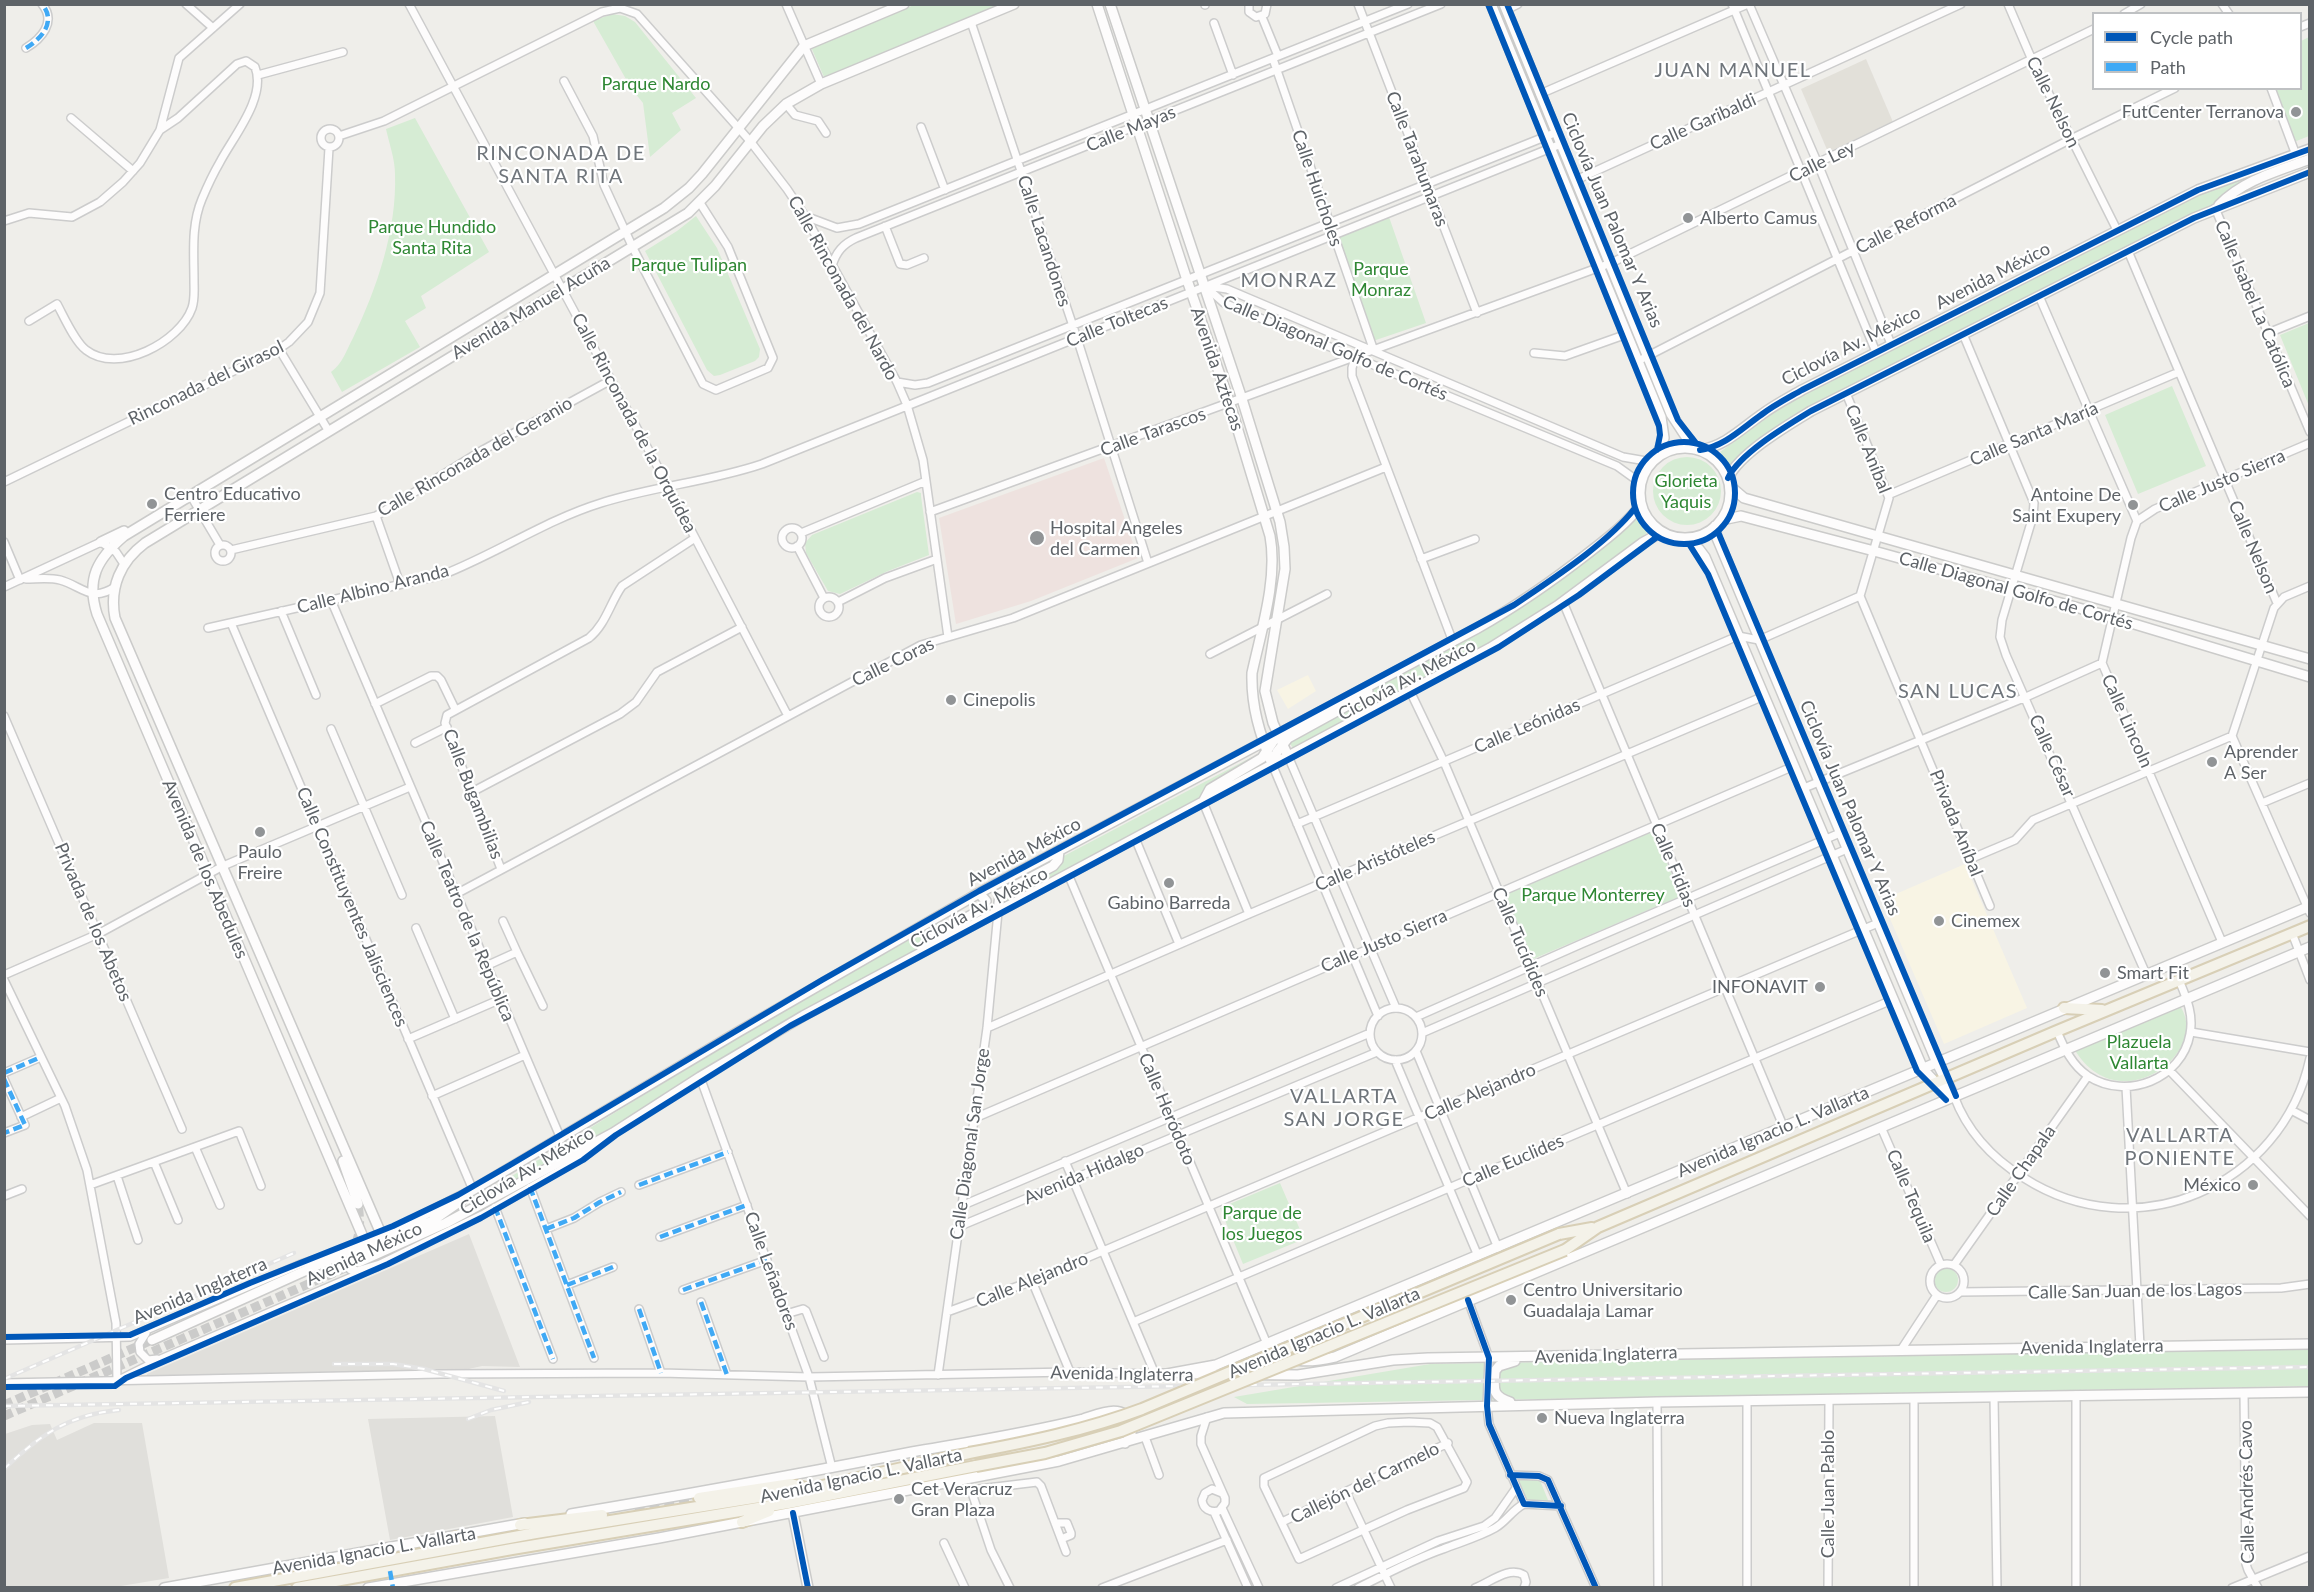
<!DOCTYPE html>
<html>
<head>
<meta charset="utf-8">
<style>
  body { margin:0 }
  #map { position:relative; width:2314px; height:1592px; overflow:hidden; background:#efeeea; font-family:Lato,sans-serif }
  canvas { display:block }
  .frame { position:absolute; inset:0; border:6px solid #5e6368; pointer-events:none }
  .legend { position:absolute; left:2092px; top:12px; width:210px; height:78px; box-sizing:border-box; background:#fff; border:2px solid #bfc1c3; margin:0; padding:8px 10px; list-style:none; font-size:18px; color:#5e6368 }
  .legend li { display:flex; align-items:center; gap:12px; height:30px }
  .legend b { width:30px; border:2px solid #bfc1c3 }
</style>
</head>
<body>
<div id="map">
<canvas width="2314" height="1592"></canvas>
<div class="frame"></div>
<ul class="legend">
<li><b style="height:8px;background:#0057b8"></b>Cycle path</li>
<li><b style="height:8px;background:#3fa9f5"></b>Path</li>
</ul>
</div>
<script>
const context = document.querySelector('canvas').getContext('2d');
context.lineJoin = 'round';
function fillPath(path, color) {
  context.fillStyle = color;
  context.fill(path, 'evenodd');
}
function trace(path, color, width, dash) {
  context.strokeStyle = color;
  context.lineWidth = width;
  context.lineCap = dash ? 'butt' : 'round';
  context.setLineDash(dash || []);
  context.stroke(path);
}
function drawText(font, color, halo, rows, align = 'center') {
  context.font = font + ' Lato,sans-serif';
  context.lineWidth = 4.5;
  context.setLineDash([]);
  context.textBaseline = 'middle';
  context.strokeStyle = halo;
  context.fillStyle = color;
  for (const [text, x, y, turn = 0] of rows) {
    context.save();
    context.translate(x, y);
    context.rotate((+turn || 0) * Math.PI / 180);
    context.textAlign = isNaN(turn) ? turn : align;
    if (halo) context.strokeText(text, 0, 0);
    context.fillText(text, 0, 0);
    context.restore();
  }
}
const commercial = new Path2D(`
  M1308,675l8,16 -28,18 -11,-19z
  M1965,864l62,144 -83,36 -62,-144z`);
const industrial = new Path2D(`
  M469,1234l51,133 -38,-1 -31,7 -305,5 1,-4z
  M495,1416l18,101 -123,23 -22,-121z
  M94,1423h48l27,155 -54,9h-110v-153l27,-9 18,-1 7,16z`);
const education = new Path2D(`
  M1866,59l27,63 -65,30 -27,-63z`);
const medical = new Path2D(`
  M1104,458l34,100 -107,43 -75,23 -17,-106z`);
const green = new Path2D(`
  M914,5h88l-178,72 -13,-30z
  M612,14l13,2 10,6 61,76 -24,15 9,17 -31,27 -7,-54 -12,-15 -38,-67z
  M2309,37v99l-15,6 -19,-53 25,-1 1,-47z
  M415,118l74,134 -68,44 5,12 -21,13 15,26 -78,45 -11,-20c12,-9 15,-21 22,-34 24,-50 44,-108 42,-164 0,-15 -6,-31 -9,-45z
  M2268,167l2,5 -56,35 -282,140 -181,102 -21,17 -10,-14 73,-53 400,-205z
  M696,216l21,32 43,101 -1,8 -4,4 -35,14 -6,1 -7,-6 -62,-119 32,-20z
  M1389,217l37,106 -53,18 -37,-105z
  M2309,323v83l-29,-71z
  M2172,386l34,80 -68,28 -33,-79z
  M1653 491a34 34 0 1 1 68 0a34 34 0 1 1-68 0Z
  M917,492l4,1v3l8,59 -41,16 -48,23 -12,-3 -22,-38 -1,-10 7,-8z
  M1637,519l10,14 -120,88 -81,47 -152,82 -6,-10 49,-26 36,-23 4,-5 96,-50 63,-41z
  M1252,757l3,1 -58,41 -37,22 -156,83 -3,-6 61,-41z
  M1653,831l28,65 -148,63 -28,-65z
  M940,917v13l-28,26 -302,177 -113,60 -4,-2 1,-4c148,-91 296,-182 446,-270z
  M2180,1006c31,46 -59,115 -104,46v-2z
  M1280,1183l24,56 -61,25 -23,-56z
  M1934 1280a12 12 0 1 1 24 0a12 12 0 1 1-24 0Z
  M2310,1349l-1,37 -1062,18 -13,-7 196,-33z
  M1511,1476l28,2 9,22 -1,2 -23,1z`);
const secondaryTunnel = new Path2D(`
  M327,1271c30,-19 36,-32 31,-67
  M4,1405l148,-65
  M4,1416l355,-154`);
const primaryTunnel = new Path2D(`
  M635,1511l64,-13`);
const street = new Path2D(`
  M186,4l27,24
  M409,4l259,482 120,230
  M786,4l35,80
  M1205,4v1
  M1249,4v8l7,5 9,-3 2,-10
  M1358,4l119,309
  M1732,4l144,348
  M1749,4l69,160 73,180
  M2008,4l24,56 85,170
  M2222,4l7,10
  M1506,10l12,-6
  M2124,14l17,-10
  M1262,17l16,39
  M971,22l106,316 71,225
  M1214,23l19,52
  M2300,27l10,-4
  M26,48c15,-9 31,-26 16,-44
  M1273,59l101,292
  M258,75l85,-23
  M564,81l29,55 11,49 29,63 70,136 13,6 52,-22 5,-10 -45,-111 -28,-44
  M2271,88l25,67
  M1540,94l208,-90
  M786,104l9,11 23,6 8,12
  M71,118l62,53
  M921,127l24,63
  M321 138a9 9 0 1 1 18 0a9 9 0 1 1-18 0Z
  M339,136l45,-15 218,-109 18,-4 17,6 113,127 37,48 18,27 92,166 10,23 16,55 25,177
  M1576,180l385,-176
  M2215,208l95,224
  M805,216l32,12 22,-4 549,-220
  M4,221l25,-8 43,4 28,-15 23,-20 17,-19 20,-33 19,-72 61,-54
  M885,226l15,38 7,1 17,-7
  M2128,251l149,352
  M832,266c4,-14 11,-22 24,-28l585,-234
  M1207,286l20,3 396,168 29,5
  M1206,287l18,16 393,163 18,13 5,12
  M2039,296l98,225
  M29,321l28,-17c7,13 18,38 29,46 32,25 94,-8 106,-42 3,-9 2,-18 2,-27 0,-28 -3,-56 8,-82 5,-12 11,-25 18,-37 13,-25 47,-65 35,-95l-9,-6 -9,3 -59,54 -18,12
  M2268,333l42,-17
  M1963,334l71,169 -1,13 -31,104 -2,17 6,18 140,319
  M279,349l49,81
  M1534,353l31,3 62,-22
  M1355,358l-3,10v8l101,266
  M1638,361l433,-222 104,-51
  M897,382l18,3 13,-2 629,-251
  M1846,393l43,105 -29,98 130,310
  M4,482l275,-133 10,-7 19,-20 12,-29 9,-145
  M1888,495l291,-123
  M191,496l29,49
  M930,512l681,-249 483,-234
  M376,516l24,68
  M782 538a10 10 0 1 1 20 0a10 10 0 1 1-20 0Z
  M801,533l125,-52
  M4,542l16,38
  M215 553a8 8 0 1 1 16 0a8 8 0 1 1-16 0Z
  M797,546l27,52
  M231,550l145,-34 105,-65 130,-71
  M1421,559l54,-20
  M26,579c11,0 23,-2 34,1 22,6 31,23 55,7
  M2310,586l-26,11 -10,11 -42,128 78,177
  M4,587l97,-45 15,10 8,12
  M819 607a10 10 0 1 1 20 0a10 10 0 1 1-20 0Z
  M331,600l230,539
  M838,602l47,-24 52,-19
  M1563,602l221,526
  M281,611l35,84
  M231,623l242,567
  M208,628l234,-53c54,-21 104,-55 159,-72 53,-17 108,-21 161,-39l799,-320
  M1210,654l117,-60
  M1410,691l34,71 183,432
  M375,704l56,-28h6l4,4 14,29
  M4,716l178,413
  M331,729l71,166
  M415,743l32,-16
  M1288,756l108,252
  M1272,764l106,252
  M1804,788l222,-91 76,-34
  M472,792l148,-78 16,-12 21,-30 85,-45
  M1203,802l46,112
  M2262,803l48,-20
  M1297,824l441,-188 21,4 101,-44
  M1135,838l44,106
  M1970,859l45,-19 18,-20 199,-84
  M501,869l-56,-146 2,-8 142,-77c17,-14 21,-35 33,-52l73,-48
  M1068,874l199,470
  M456,894l465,-249 92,-27 373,-151
  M503,921l14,31
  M416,928l39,91
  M2292,933l18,47
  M2222,942l-120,-279 29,-125 6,-17 18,-12 155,-66
  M486,966l31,-14 26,54
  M4,975l94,-41 125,-68 187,-79
  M4,980l61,126 22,64 29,153 1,58
  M1370 1034a26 26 0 1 1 52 0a26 26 0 1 1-52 0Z
  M1416,1017l165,-73 259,-111
  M987,1028l262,-114 515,-218
  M2057,1031c7,17 15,34 31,45 39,25 94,3 102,-42 4,-20 -4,-37 -11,-54
  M2191,1032l119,20
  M1422,1033l425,-184
  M408,1039l93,-40
  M1416,1051l82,197
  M1395,1060l83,196
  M2170,1071l140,145
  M4,1073l37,-16
  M700,1077l109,300 23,91
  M4,1079l21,46 -21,8
  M2126,1087l14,259
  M432,1096l93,-41
  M1954,1096c13,35 38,62 70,82 111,71 258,10 286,-120
  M2291,1110l19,10
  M21,1117l40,-19
  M975,1118l819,-352
  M1881,1127l60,138
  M195,1147l25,58
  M154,1162l24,58
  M117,1176l21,64
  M90,1185l149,-54 22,55
  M639,1185l89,-33
  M530,1187l64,171
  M4,1196l18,-7
  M961,1206l409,-173
  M495,1207l58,152
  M958,1227l419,-175
  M546,1229l28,-11 26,-16 21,-10
  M660,1237l87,-32
  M1930 1281a17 17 0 1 1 34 0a17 17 0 1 1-34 0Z
  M1954,1265l134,-189
  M374,1267l108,-52 101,-58 15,-12
  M1032,1281l38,91
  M567,1285l46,-18
  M683,1290l84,-30
  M1960,1292l321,-4 29,-4
  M1468,1300l21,58 -2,48 2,18 35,80
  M701,1302l26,73
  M639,1309l22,64
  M947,1312l85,-31 846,-358
  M786,1314l17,-5 3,2 18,46
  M1133,1322l759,-322
  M146,1333l-7,11 1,8 8,8 9,-1
  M4,1340l126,-3 171,-73 35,-11
  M1901,1350l36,-55
  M938,1375l49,-347 11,-116
  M119,1380l44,-22 198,-85
  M4,1383l436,-9 221,-1 148,4 261,-5 85,2 -90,-213
  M2244,1393l2,171 2,6 10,18
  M1994,1397l3,191
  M1747,1401v187
  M1657,1402l1,186
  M1207,1417l-6,19v8l24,54v5l-6,8c-9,2 -16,-2 -17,-11l3,-7 7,-4 10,4
  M1409,1422l21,1 7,4 30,55 -3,6 -57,22 -108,49 -35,-73v-8l111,-52 13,-3z
  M1145,1437l14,38
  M1510,1475l29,1 9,4 48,108
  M1346,1492l45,96
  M1524,1504l37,2
  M1222,1508l37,80
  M1214,1512l34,76
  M1282,1522l166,-79
  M1055,1523h12l4,10v2l-10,4
  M944,1543l21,45
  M1010,1588l-19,-38 -18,-54 6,-7 58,-7 4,4 25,66
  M1102,1588l125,-48
  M1336,1588l102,-47 46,-15 11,-8 21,-30
  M1358,1588c28,-14 56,-29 85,-39 18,-7 36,-12 52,-21 12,-7 17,-18 29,-24
  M1475,1588c16,-6 33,-22 49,-13l2,7 -2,6
  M1828,1588l1,-188
  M1914,1588v-190
  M2076,1588v-193
  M2232,1588l78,-32`);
const secondary = new Path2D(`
  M1097,4l90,276 43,124 40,132c8,43 -9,95 -18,137 -1,33 8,62 20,91
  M1110,4l132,395 38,123 4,25 1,22 -20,122 8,32 15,33
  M1491,4l170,413 3,21 -8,20
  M1504,4l167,410 23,35
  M2219,205c24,-25 59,-34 91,-46
  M1640 493a45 45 0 1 1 90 0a45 45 0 1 1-90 0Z
  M1700,450c25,-4 41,-21 61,-35 13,-10 27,-17 41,-25l396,-200 112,-41
  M1728,478c12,-25 60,-53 83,-67l383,-193 116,-46
  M1730,486l14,12 566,161
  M1722,520l19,-4 133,35 237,66 199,60
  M1715,526l2,12 220,525 17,33
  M1687,538l12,11 6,8 218,512 27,29
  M101,542l23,-11
  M1272,764l5,-12 11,-14 71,-39 9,-8
  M1203,802l7,-13 52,-31 16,-24
  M998,912l2,-18 53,-28 5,-6 1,-9
  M922,949l13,-13 47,-27 4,-8 -7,-8
  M343,1161l15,43
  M382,1236l-267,-618c-6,-31 6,-57 30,-75l543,-330 27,-27 48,-60 23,-22 35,-20 193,-80
  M366,1244l-269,-630c-11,-35 0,-55 27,-78l540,-328 25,-20 13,-14 102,-128 100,-42
  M359,1262l87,-39 167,-90 87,-56 103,-61 687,-368 67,-42 85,-63 20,-11
  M377,1266l-20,6 -6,-3 -2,-6 3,-6 80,-36 30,-21
  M152,1340l230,-104 91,-46 265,-158 241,-139 497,-264c41,-23 78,-49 115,-78 18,-14 36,-28 50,-46
  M1272,1351c20,13 41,11 63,6l975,-410
  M1155,1374h16
  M1167,1374l49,-9 1094,-459
  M1197,1374l101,1 95,-15 35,-2 882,-14
  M1510,1402c-19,-6 -16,-14 -15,-31l4,-5 16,-5
  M793,1513l15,75
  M571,1514c114,-19 228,-40 341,-62 57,-10 115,-19 171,-33 14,-4 41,-17 47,4 3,9 1,13 -5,20
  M164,1588l361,-65
  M368,1588l291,-50 400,-77 165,-48 433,-11 653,-10`);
const primary = new Path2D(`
  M2064,1008l38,2
  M1559,1234l33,-6
  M1565,1250l33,-23 459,-196 253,-105
  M699,1498l92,-14 15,4
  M742,1522l27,-11
  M520,1525l82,-10
  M435,1547l21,-10
  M235,1588l301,-55 273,-44 160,-36
  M297,1588l215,-39 276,-46 188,-37`);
const rail = new Path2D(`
  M334,1364h59l31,5 80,22
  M4,1379l290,-126
  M4,1406l2306,-39
  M468,1419l23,-9 38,-8
  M4,1469c36,-34 64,-54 115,-59`);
const primaryBridge = new Path2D(`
  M969,1453c59,-11 117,-23 173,-44l417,-175
  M976,1466l69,-13 76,-22 444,-181`);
const quiet = new Path2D(`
  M26,48c15,-9 31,-26 16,-44
  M4,1073l37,-16
  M4,1079l21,46 -21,8
  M639,1185l89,-33
  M530,1187l64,171
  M495,1207l58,152
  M546,1229l28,-11 26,-16 21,-10
  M660,1237l87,-32
  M567,1285l46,-18
  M683,1290l84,-30
  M701,1302l26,73
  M639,1309l22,64
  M390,1571l3,17`);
const cycleway = new Path2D(`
  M1488,4l171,422 1,9 -3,15
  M1507,4l171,416 18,23
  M1633 493a51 51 0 1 1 102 0a51 51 0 1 1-102 0Z
  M1700,450c25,-4 41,-21 61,-35 13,-10 27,-17 41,-25l396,-200 112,-41
  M1728,478c12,-25 60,-53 83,-67l383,-193 116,-46
  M1718,532l238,564
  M1689,544l19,30 209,497 29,29
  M1468,1300l21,58 -2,48 2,18 35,80 37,2
  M4,1337l126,-2 120,-52 143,-57 65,-31 52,-30 312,-185 157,-89 535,-286c38,-26 93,-61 121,-97
  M4,1387l111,-1 11,-8 262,-114 93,-46 102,-58 33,-25 174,-109 709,-379 80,-52 78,-58
  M1510,1475l29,1 9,4 48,108
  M793,1513l15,75`);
const markers = [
  [2296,112,6,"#919496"],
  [1688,218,6,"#919496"],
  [152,504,6,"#919496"],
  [2133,505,6,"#919496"],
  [1037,538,8,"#919496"],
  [951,700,6,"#919496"],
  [2212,762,6,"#919496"],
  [260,832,6,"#919496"],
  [1169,883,6,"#919496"],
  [1939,921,6,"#919496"],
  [2105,973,6,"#919496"],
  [1820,987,6,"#919496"],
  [2253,1185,6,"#919496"],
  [1511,1300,6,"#919496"],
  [1542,1418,6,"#919496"],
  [899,1499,6,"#919496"]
];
const parkNames = [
  ["Parque Nardo",656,84],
  ["Parque Hundido",432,227],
  ["Santa Rita",432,248],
  ["Parque Tulipan",689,265],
  ["Parque",1381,269],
  ["Monraz",1381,290],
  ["Glorieta",1686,481],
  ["Yaquis",1686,502],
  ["Parque Monterrey",1593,895],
  ["Plazuela",2139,1042],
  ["Vallarta",2139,1063],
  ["Parque de",1262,1213],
  ["los Juegos",1262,1234]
];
const streetNames = [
  ["Calle Nelson",2053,102,64],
  ["Calle Garibaldi",1703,122,-24],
  ["Calle Mayas",1131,129,-22],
  ["Calle Tarahumaras",1417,159,69],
  ["Calle Ley",1822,162,-26],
  ["Calle Huicholes",1317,188,71],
  ["Ciclovía Juan Palomar Y Arias",1612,220,67],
  ["Calle Reforma",1906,224,-27],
  ["Calle Lacandones",1044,241,72],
  ["Avenida México",1993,276,-27],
  ["Calle Rinconada del Nardo",843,288,61],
  ["Calle Isabel La Católica",2255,304,67],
  ["Avenida Manuel Acuña",531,308,-31],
  ["Calle Toltecas",1117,322,-22],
  ["Ciclovía Av. México",1851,346,-27],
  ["Calle Diagonal Golfo de Cortés",1335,348,23],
  ["Avenida Aztecas",1217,369,71],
  ["Rinconada del Girasol",206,383,-26],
  ["Calle Rinconada de la Orquídea",634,423,62],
  ["Calle Tarascos",1153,432,-20],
  ["Calle Santa María",2034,434,-23],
  ["Calle Aníbal",1868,449,68],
  ["Calle Rinconada del Geranio",475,457,-30],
  ["Calle Justo Sierra",2222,481,-23],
  ["Calle Nelson",2253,547,67],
  ["Calle Albino Aranda",373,589,-14],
  ["Calle Diagonal Golfo de Cortés",2016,591,16],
  ["Calle Coras",893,662,-26],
  ["Ciclovía Av. México",1407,680,-28],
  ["Calle Lincoln",2127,721,66],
  ["Calle Leónidas",1527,726,-23],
  ["Calle César",2052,756,66],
  ["Calle Bugambilias",473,794,69],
  ["Ciclovía Juan Palomar Y Arias",1850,808,67],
  ["Privada Aníbal",1956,823,68],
  ["Avenida México",1024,852,-28],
  ["Calle Aristóteles",1375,861,-23],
  ["Calle Fidias",1673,865,67],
  ["Avenida de los Abedules",205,869,67],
  ["Calle Constituyentes Jalisciences",352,907,67],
  ["Ciclovía Av. México",979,908,-28],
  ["Calle Teatro de la República",467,921,67],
  ["Privada de los Abetos",93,922,67],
  ["Calle Justo Sierra",1384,941,-23],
  ["Calle Tucídides",1520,942,67],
  ["Calle Alejandro",1480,1092,-23],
  ["Calle Heródoto",1167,1109,67],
  ["Avenida Ignacio L. Vallarta",1773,1132,-23],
  ["Calle Diagonal San Jorge",970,1144,-82],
  ["Calle Euclides",1513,1161,-23],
  ["Ciclovía Av. México",527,1171,-31],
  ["Calle Chapala",2021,1171,-55],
  ["Avenida Hidalgo",1084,1174,-23],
  ["Calle Tequila",1911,1196,67],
  ["Avenida México",364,1254,-25],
  ["Calle Leñadores",771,1271,70],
  ["Calle Alejandro",1032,1280,-22],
  ["Avenida Inglaterra",200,1291,-23],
  ["Calle San Juan de los Lagos",2135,1291,-1],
  ["Avenida Ignacio L. Vallarta",1324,1333,-23],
  ["Avenida Inglaterra",2092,1347,-1],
  ["Avenida Inglaterra",1606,1355,-2],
  ["Avenida Inglaterra",1122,1374,1],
  ["Avenida Ignacio L. Vallarta",861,1476,-12],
  ["Callejón del Carmelo",1365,1483,-26],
  ["Calle Andrés Cavo",2247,1492,-91],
  ["Calle Juan Pablo",1828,1494,-90],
  ["Avenida Ignacio L. Vallarta",374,1551,-10]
];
const poiNames = [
  ["FutCenter Terranova",2284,112,"right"],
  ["Alberto Camus",1700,218],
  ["Centro Educativo",164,494],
  ["Ferriere",164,515],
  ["Antoine De",2121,495,"right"],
  ["Saint Exupery",2121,516,"right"],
  ["Hospital Angeles",1050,528],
  ["del Carmen",1050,549],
  ["Cinepolis",963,700],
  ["Aprender",2224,752],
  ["A Ser",2224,773],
  ["Paulo",260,852,"center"],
  ["Freire",260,873,"center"],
  ["Gabino Barreda",1169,903,"center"],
  ["Cinemex",1951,921],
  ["Smart Fit",2117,973],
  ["INFONAVIT",1808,987,"right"],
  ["México",2241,1185,"right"],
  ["Centro Universitario",1523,1290],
  ["Guadalaja Lamar",1523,1311],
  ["Nueva Inglaterra",1554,1418],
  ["Cet Veracruz",911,1489],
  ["Gran Plaza",911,1510]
];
const neighbourhoodNames = [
  ["JUAN MANUEL",1733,71],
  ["RINCONADA DE",561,154],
  ["SANTA RITA",561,177],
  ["MONRAZ",1289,281],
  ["SAN LUCAS",1958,692],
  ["VALLARTA",1344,1097],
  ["SAN JORGE",1344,1120],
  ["VALLARTA",2180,1136],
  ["PONIENTE",2180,1159]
];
fillPath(commercial, '#f8f4e4');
fillPath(industrial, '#e0dfdb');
fillPath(education, '#e2e0d9');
fillPath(medical, '#eee2df');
fillPath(green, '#d6ecd4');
trace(secondaryTunnel, '#cbcbca', 9, [9, 4.5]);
trace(primaryTunnel, '#cbcbca', 10, [10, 5]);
trace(street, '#ccc', 10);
trace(secondary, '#cbcbca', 12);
trace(primary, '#d8cfb6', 14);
trace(street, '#fdfcfc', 7);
trace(secondary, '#fdfcfc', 9);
trace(primary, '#f4f2e9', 10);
trace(rail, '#e4e4e4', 4.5);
trace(rail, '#fff', 2, [7]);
trace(primaryBridge, '#d8cfb6', 14, []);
trace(primaryBridge, '#f4f2e9', 10);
trace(quiet, '#3fa9f5', 4.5, [9, 4.5]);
trace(cycleway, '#0057b8', 6);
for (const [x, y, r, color] of markers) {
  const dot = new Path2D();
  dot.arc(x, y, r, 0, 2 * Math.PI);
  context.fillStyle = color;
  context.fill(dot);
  trace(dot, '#fff', 2);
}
drawText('18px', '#2e8733', '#fff', parkNames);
drawText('18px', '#5e6368', '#fff', streetNames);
drawText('18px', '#5e6368', '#fff', poiNames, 'left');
context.letterSpacing = '1.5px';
drawText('20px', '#6f757b', '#fff', neighbourhoodNames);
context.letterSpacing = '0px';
</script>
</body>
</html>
